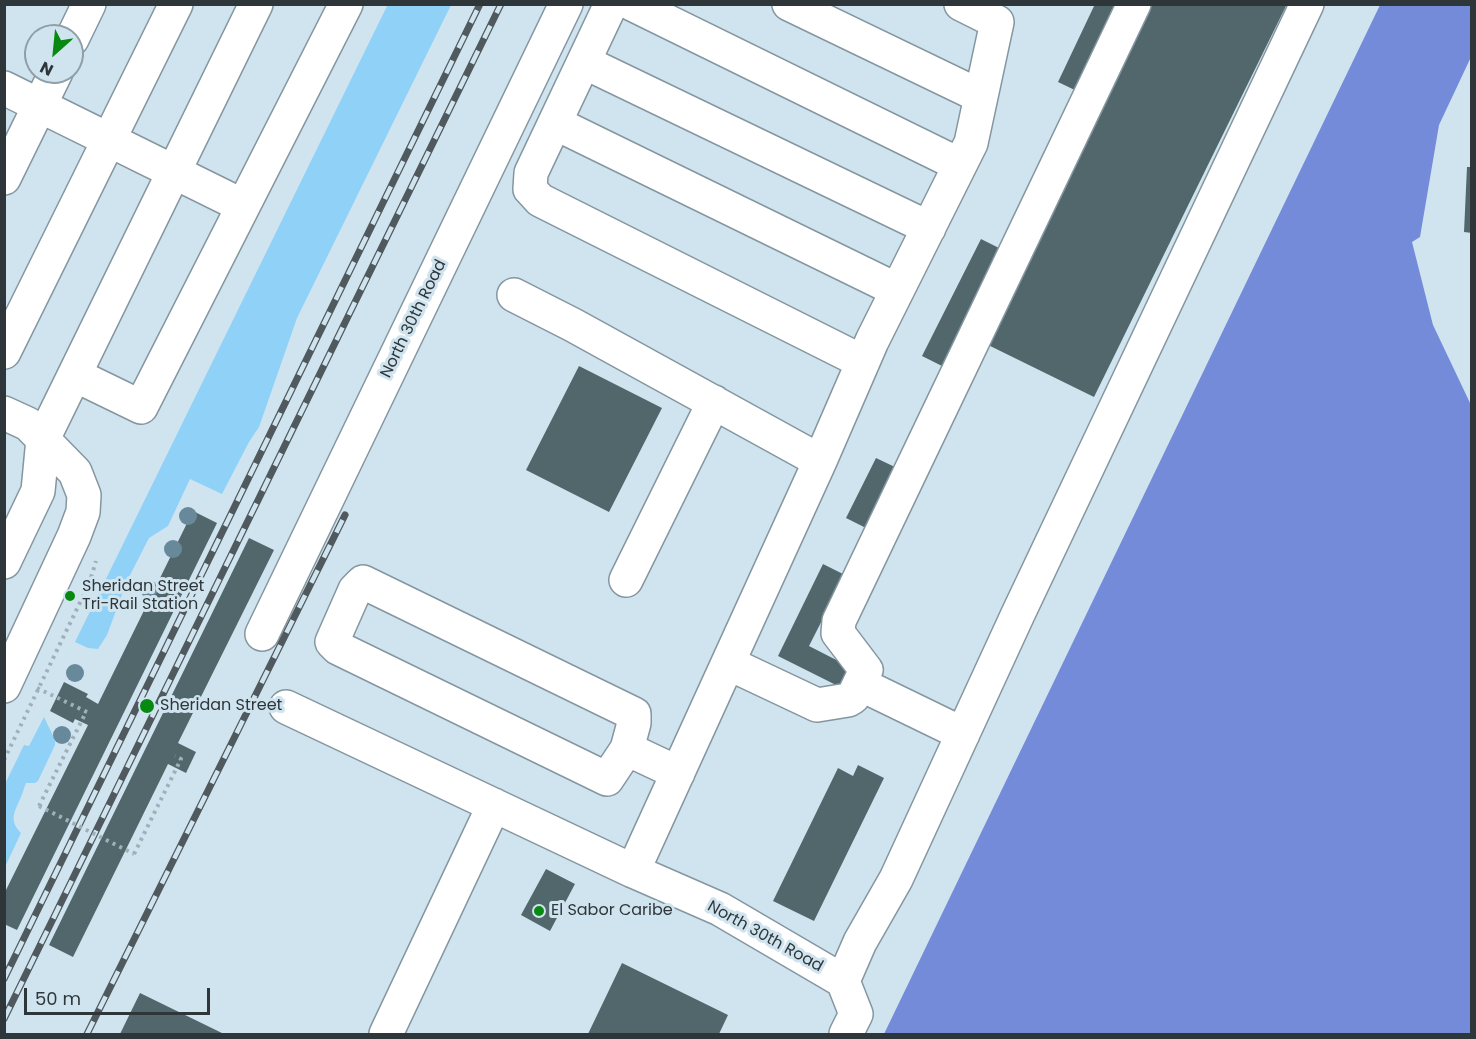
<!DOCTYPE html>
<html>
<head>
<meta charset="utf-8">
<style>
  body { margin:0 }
  #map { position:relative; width:1476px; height:1039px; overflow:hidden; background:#d0e4ef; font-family:Poppins,sans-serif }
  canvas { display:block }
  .frame { position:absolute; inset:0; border:6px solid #2e363a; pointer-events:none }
  .north { position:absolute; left:24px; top:24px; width:60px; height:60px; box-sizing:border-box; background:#d0e4ef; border:2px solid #8f9ea7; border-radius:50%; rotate:207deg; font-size:16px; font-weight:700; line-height:24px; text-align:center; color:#2e363a }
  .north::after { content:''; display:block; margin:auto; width:21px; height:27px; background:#088912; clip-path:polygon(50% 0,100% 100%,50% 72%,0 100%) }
  .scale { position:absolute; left:24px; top:988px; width:186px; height:27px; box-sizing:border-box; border:3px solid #2e363a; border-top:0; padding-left:8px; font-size:18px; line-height:21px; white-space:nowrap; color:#2e363a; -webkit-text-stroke:4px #d0e4ef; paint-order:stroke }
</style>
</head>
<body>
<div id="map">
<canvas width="1476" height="1039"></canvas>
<div class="frame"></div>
<div class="north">N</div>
<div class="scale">50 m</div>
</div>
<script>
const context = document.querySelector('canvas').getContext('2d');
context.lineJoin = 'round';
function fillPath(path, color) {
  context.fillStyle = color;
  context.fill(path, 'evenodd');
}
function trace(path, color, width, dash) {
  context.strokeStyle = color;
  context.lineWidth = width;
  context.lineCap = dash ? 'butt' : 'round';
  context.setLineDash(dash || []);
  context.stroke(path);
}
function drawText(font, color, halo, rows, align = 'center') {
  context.font = font + ' Poppins,sans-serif';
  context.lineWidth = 6;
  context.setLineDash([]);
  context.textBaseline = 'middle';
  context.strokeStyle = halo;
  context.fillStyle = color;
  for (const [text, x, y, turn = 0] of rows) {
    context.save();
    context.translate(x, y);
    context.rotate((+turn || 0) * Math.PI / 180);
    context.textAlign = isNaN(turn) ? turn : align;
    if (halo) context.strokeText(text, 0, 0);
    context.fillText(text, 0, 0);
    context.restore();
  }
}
const green = new Path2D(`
  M388,4l63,1 -154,313 -38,109 -10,15 -27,52 -32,-15 -22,47 -19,12 -22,43 -20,54 -9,14 -10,-1 -13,-6z
  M44,717l11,23v5l-17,36 -3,2h-9c-2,5 -3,9 -5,14 -6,14 -13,23 0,36l-16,34v-83l19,-39 5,1z`);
const water = new Path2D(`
  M1380,5h91v52l-32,68 -19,112 -8,5 21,83 38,80v629h-587z`);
const building = new Path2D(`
  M1095,4h27l-43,88 -21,-10z
  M1146,4h141l-193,393 -114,-56z
  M1467,167h5v66l-8,-1z
  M981,239l22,11 -59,117 -22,-11z
  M579,366l83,42 -53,104 -83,-42z
  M876,458l21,10 -31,60 -20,-10z
  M193,511l24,12 -200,407 -13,-6v-30l84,-169 -13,-6 -2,4 -23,-12 14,-29 24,12 -2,3 12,7z
  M249,538l25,12 -96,193 18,9 -10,21 -18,-9 -95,193 -24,-12z
  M823,564l22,11 -36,71 41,21 -10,20 -62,-31z
  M858,765l26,13 -70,143 -41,-20 65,-133 15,8z
  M546,869l29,15 -25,47 -29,-16z
  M622,963l106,52 -9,19h-131z
  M140,993l84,41h-104z`);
const path = new Path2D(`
  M37,688l54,26
  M4,760l85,-176 7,-23
  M39,806l47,-94
  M134,854l47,-95 -6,-3`);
const minor = new Path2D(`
  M611,4l-80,169 -1,16 10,11 323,162
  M632,4l328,161
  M789,4l191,92
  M72,39l17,-35
  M584,62l345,166
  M4,88l239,118
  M555,123l342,167
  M4,178l52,-106
  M514,295l59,30 247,136
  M4,352l172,-348
  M75,375l66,32 205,-403
  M4,413l24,11 47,48 9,23 -1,17 -9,24 -70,150
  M4,562l34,-71 5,-52 213,-435
  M626,580l88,-178
  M262,634l304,-630
  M728,663l89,42 31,-5 5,-3 13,-27 -28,-37 1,-12 295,-617
  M860,684l103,50
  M286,707l347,164 87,38 123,72 13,33 -10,20
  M627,749l7,-26v-9l-271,-132 -8,8 -23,52 6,6 269,131 20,-30 51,24
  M633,871l187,-410 52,-120 99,-198 26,-121 -36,-18
  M843,981l17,-39 36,-63 122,-265 289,-610
  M386,1034l108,-229`);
const rail = new Path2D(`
  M4,979l476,-975
  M4,1019l497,-1015
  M87,1034l258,-519`);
const pathBridge = new Path2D(`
  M39,806l95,48`);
const trees = [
  [188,516],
  [173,549],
  [149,589],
  [75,673],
  [62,735]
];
const markers = [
  [70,596,6,"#088912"],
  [147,706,8,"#088912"],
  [539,911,6,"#088912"]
];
const streetNames = [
  ["North 30th Road",414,319,-64],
  ["North 30th Road",765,937,29]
];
const poiNames = [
  ["Sheridan Street",82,587],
  ["Tri-Rail Station",82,605],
  ["Sheridan Street",160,706],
  ["El Sabor Caribe",551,911]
];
fillPath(green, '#8fd1f7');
fillPath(water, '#748bd9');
fillPath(building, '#52676c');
trace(minor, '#8496a0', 36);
trace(path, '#9fb0b9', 4, [3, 4.5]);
trace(minor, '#fff', 33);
trace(rail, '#4f595e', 7);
trace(rail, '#d0e4ef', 4.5, [14]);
trace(pathBridge, '#9fb0b9', 4, [3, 4.5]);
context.fillStyle = '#68899a';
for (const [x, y] of trees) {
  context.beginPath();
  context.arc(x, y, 9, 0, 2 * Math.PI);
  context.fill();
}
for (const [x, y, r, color] of markers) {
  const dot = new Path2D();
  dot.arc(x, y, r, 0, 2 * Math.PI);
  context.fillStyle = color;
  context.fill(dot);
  trace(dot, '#d0e4ef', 2);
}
drawText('16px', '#2e363a', '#d0e4ef', streetNames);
drawText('16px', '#2e363a', '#d0e4ef', poiNames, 'left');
</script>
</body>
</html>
